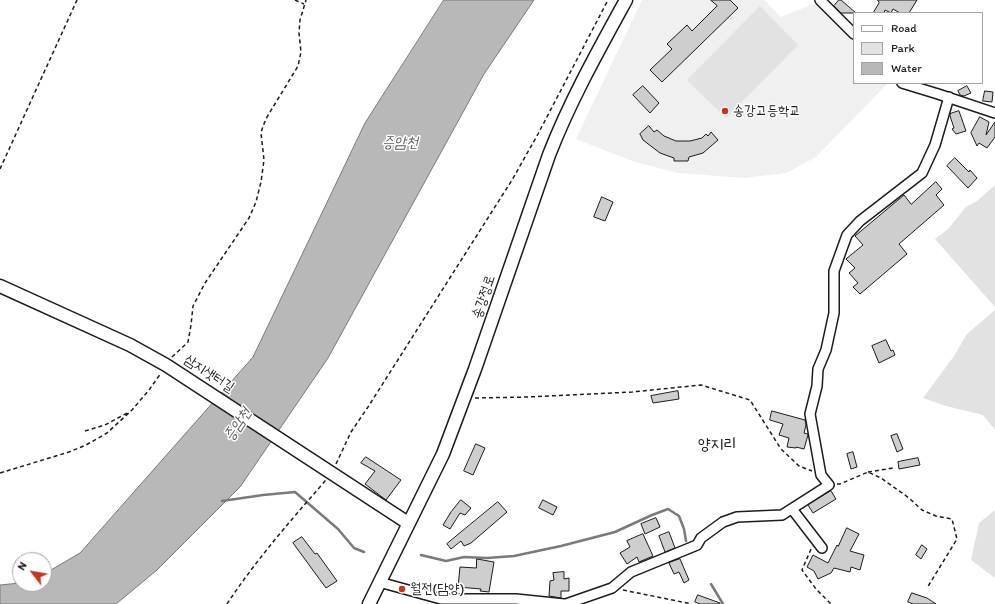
<!DOCTYPE html>
<html>
<head>
<meta charset="utf-8">
<style>
  body { margin:0 }
  #map { position:relative; width:995px; height:604px; overflow:hidden; background:#fff; font-family:Itim,sans-serif }
  canvas { display:block }
  .legend { position:absolute; left:853px; top:12px; width:130px; height:72px; box-sizing:border-box; background:#fff; border:1px solid #a4a4a4; margin:0; padding:5px 7px; list-style:none; font-size:12px; color:#1c1c1c }
  .legend li { display:flex; align-items:center; gap:8px; height:20px }
  .legend b { width:20px; border:1px solid #a4a4a4 }
  .north { position:absolute; left:12px; top:552px; width:40px; height:40px; box-sizing:border-box; background:#fff; border:1px solid #a4a4a4; border-radius:50%; rotate:301deg; font-size:11px; font-weight:700; line-height:16px; text-align:center; color:#1c1c1c }
  .north::after { content:''; display:block; margin:auto; width:14px; height:18px; background:#c8321e; clip-path:polygon(50% 0,100% 100%,50% 72%,0 100%) }
</style>
</head>
<body>
<div id="map">
<canvas width="995" height="604"></canvas>
<ul class="legend">
<li><b style="height:5px;background:#fff"></b>Road</li>
<li><b style="height:11px;background:#e2e2e2"></b>Park</li>
<li><b style="height:11px;background:#b8b8b8"></b>Water</li>
</ul>
<div class="north">N</div>
</div>
<script>
const context = document.querySelector('canvas').getContext('2d');
context.lineJoin = 'round';
function fillPath(path, color) {
  context.fillStyle = color;
  context.fill(path, 'evenodd');
}
function trace(path, color, width, dash) {
  context.strokeStyle = color;
  context.lineWidth = width;
  context.lineCap = dash ? 'butt' : 'round';
  context.setLineDash(dash || []);
  context.stroke(path);
}
function drawText(font, color, halo, rows, align = 'center') {
  context.font = font + ' Itim,"Poor Story",sans-serif';
  context.lineWidth = 3;
  context.setLineDash([]);
  context.textBaseline = 'middle';
  context.strokeStyle = halo;
  context.fillStyle = color;
  for (const [text, x, y, turn = 0] of rows) {
    context.save();
    context.translate(x, y);
    context.rotate((+turn || 0) * Math.PI / 180);
    context.textAlign = isNaN(turn) ? turn : align;
    if (halo) context.strokeText(text, 0, 0);
    context.fillText(text, 0, 0);
    context.restore();
  }
}
const built = new Path2D(`
  M642,0h122l17,17 37,-15 36,37v44h34l-72,74 -30,16 -42,5 -66,-5 -43,-11 -59,-23z`);
const green = new Path2D(`
  M760,6l38,39 -72,73 -39,-38z
  M995,185v122l-60,-68 13,-10 18,-22 11,-6z
  M995,310v120l-12,-15 -37,-9 -23,-8 31,-42 13,-22z
  M995,510v68l-24,-18 8,-37z`);
const water = new Path2D(`
  M444,0h90l-50,74 -156,284 -88,129 -83,83 -41,34h-116v-19l20,-2v1h24v-10l36,-21 173,-196 112,-234z`);
const stream = new Path2D(`
  M222,501l41,-6 32,-3 43,37 16,19 10,4
  M421,555l25,6 18,-4 23,1 27,-2 47,-10 54,-14 37,-17 16,-6 11,7 5,13 2,12
  M711,584l12,20`);
const building = new Path2D(`
  M711,0h19l8,8 -76,74 -12,-12 22,-21 -5,-5 20,-19 5,6 25,-25z
  M839,0h2l15,13h-15l-7,-7z
  M878,0h39l-8,13h-9l-7,-4 -2,4 -6,-3 -1,3h-11l6,-10z
  M643,86l16,17 -9,10 -17,-18z
  M967,86l4,7 -7,3 -4,-1 -2,-4z
  M985,91l8,1 -1,10 -9,-1z
  M959,111l7,20 -10,3 -4,-5 2,-1 -4,-12v-2z
  M980,117l9,5 -3,13 9,-13v15l-8,11 -8,-5 -2,3 -6,-13z
  M649,126l5,6 3,-2 7,6 12,5h14l12,-3 4,-4 2,2 3,-4 7,8 -15,13 -14,4 -1,4h-14v-3l-14,-5 -17,-13 -3,-6z
  M955,158l14,14 1,-2 7,8 -9,10 -21,-22z
  M936,182l6,7 -6,6 8,10 -45,39 8,10 -47,40 -7,-7 5,-4 -9,-10 6,-5 -9,-9 17,-14 -8,-9 49,-41 7,9z
  M602,197l11,5 -8,19 -11,-4z
  M886,340l5,11 2,-1 2,5 -16,8 -7,-17z
  M678,391l1,8 -26,4 -2,-7z
  M772,411l33,9 1,5 -2,8 4,1v1l-4,14 -8,-2v1l-9,-1 2,-9 -10,-3 4,-11 -13,-4z
  M897,434l6,15 -6,3 -6,-16z
  M476,444l9,4 -12,27 -9,-4z
  M853,452l4,15 -6,2 -4,-15z
  M366,457l35,23 -15,20 -21,-16 10,-13 -14,-8z
  M918,458l2,7 -21,4 -1,-7z
  M831,491l5,8 -23,14 -5,-8z
  M461,500l10,8 -6,7 -5,-2 -10,16 -7,-4 8,-13z
  M543,500l14,7 -4,8 -14,-7z
  M498,502l9,10 -36,31 -7,3 -3,-5 -10,8 -4,-5z
  M656,518l4,9 -15,7 -4,-10z
  M847,528l12,6 -9,17 14,4 -4,15 -9,-3 -1,5 -16,-4 -3,5 -13,6 -4,-8 -7,-4 6,-12 15,8 9,-18 1,1z
  M669,532l6,16 -10,4 -6,-16z
  M643,534l10,22 -14,6 -2,-5 -10,7 -7,-11 10,-6 -3,-6z
  M302,537l13,17 2,-1 20,28 -11,7 -33,-45z
  M922,545l5,4 -6,10 -5,-4z
  M477,559l17,3 -5,30 -9,-1 1,-2 -23,-2 2,-20 16,1z
  M680,559l9,21 -5,3 -5,-11 -5,2 -5,-11z
  M564,572v7l5,-1v13h-8v7l-12,-2 1,-15 4,-1 -1,-7z
  M912,593l15,5 9,6h-23l-5,-2z
  M698,595l22,8v1h-20l-5,-2z`);
const path = new Path2D(`
  M295,0l9,4
  M0,169l77,-169
  M172,357l16,-15 3,-17 2,-19 12,-23 44,-65 7,-16 5,-20 3,-22 -3,-27 2,-7 4,-9 31,-51 3,-14 -2,-19 1,-13 6,-20
  M475,398l53,-1 104,-5 69,-7 49,15 31,49 18,17 13,5
  M85,431l20,-6 24,-13
  M336,464l15,-32 17,-25 144,-227 26,-46 70,-134
  M868,472l25,-4
  M0,473l69,-21 17,-7 21,-12 25,-23 17,-20 12,-17
  M837,484h3l28,-12 13,6 28,20 13,12 14,6 16,3 5,20 -30,49
  M811,549l-9,21 14,19 15,15
  M623,590l69,14
  M227,604c29,-44 64,-84 99,-124`);
const street = new Path2D(`
  M820,0l34,34
  M902,83l36,11 57,19
  M792,509l30,39
  M379,582l62,17h75l48,5
  M566,604l46,-16 19,-16 66,-27 4,-7 22,-16 14,-5 45,-2 47,-30 -8,-10 -11,-61 7,-28 1,-17 8,-19 8,-37v-42l13,-36 13,-14 62,-48 13,-28 14,-48`);
const secondary = new Path2D(`
  M0,286l130,59 36,20 242,158
  M369,604l74,-150 32,-85 74,-214c21,-54 49,-104 77,-155`);
const markers = [
  [725,111,4,"#c8321e"],
  [402,589,4,"#c8321e"]
];
const poiNames = [
  ["송강고등학교",733,111],
  ["월전(담양)",410,589]
];
const streetNames = [
  ["송강정로",484,297,-71],
  ["삼지샛터길",209,374,33]
];
const waterNames = [
  ["증암천",400,143],
  ["증암천",238,425,-56]
];
const quarterNames = [
  ["양지리",717,445]
];
fillPath(built, '#f0f0f0');
fillPath(green, '#e2e2e2');
fillPath(water, '#b8b8b8');
trace(water, '#7a7a7a', 1);
trace(stream, '#7a7a7a', 2.5);
fillPath(building, '#cecece');
trace(building, '#1c1c1c', 1);
trace(street, '#1c1c1c', 12);
trace(secondary, '#1c1c1c', 15);
trace(path, '#1c1c1c', 1.5, [4, 3]);
trace(street, '#fff', 9);
trace(secondary, '#fff', 12);
for (const [x, y, r, color] of markers) {
  const dot = new Path2D();
  dot.arc(x, y, r, 0, 2 * Math.PI);
  context.fillStyle = color;
  context.fill(dot);
  trace(dot, '#fff', 1.5);
}
drawText('14px', '#1c1c1c', '#fff', poiNames, 'left');
drawText('14px', '#1c1c1c', '#fff', streetNames);
drawText('italic 15px', '#5a5a5a', '#fff', waterNames);
drawText('16px', '#1c1c1c', '#fff', quarterNames);
</script>
</body>
</html>
